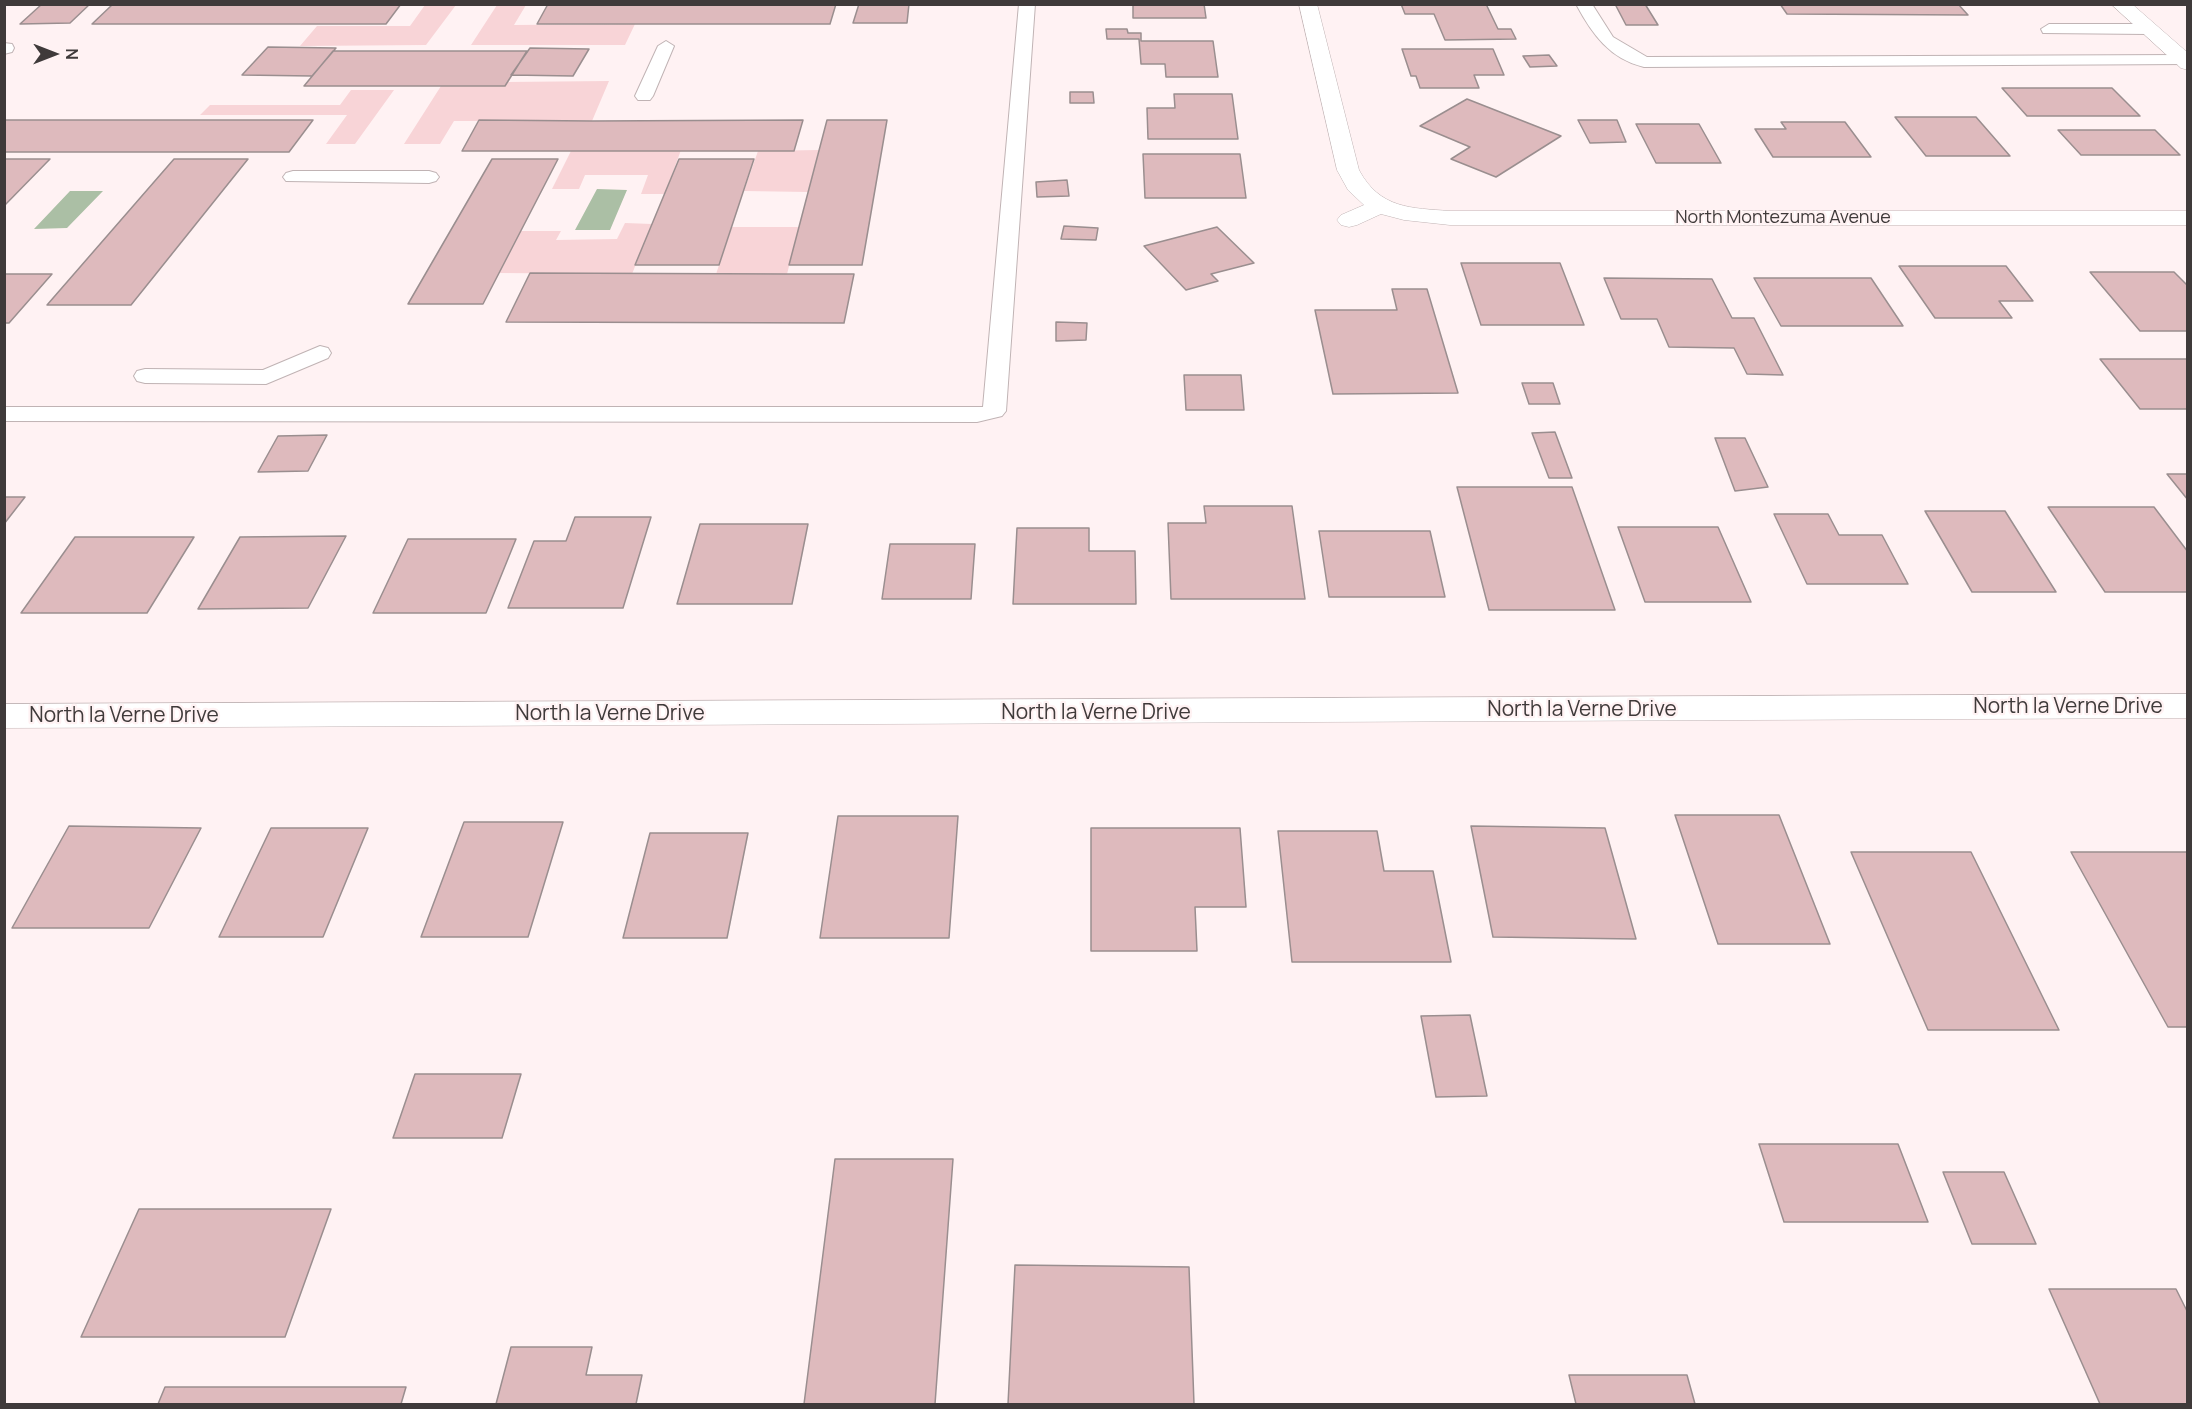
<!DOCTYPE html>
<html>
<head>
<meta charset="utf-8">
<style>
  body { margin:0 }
  #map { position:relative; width:2192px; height:1409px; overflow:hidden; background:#fff2f3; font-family:Manrope,sans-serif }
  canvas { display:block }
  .frame { position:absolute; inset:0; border:6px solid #3f3a3a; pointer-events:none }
  .north { position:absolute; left:24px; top:24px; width:60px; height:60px; -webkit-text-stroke:4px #fff2f3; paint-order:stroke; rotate:90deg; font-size:16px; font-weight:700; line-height:24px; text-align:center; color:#3f3a3a }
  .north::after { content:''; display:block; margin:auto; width:21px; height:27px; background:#3f3a3a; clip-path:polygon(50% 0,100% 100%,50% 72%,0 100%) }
</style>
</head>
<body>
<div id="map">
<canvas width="2192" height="1409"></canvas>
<div class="frame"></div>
<div class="north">N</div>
</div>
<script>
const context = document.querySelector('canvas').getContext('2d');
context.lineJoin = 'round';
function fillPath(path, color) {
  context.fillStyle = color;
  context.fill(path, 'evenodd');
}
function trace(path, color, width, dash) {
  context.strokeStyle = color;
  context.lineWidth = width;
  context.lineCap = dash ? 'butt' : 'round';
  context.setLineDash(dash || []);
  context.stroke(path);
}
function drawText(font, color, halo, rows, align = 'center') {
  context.font = font + ' Manrope,sans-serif';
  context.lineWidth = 4.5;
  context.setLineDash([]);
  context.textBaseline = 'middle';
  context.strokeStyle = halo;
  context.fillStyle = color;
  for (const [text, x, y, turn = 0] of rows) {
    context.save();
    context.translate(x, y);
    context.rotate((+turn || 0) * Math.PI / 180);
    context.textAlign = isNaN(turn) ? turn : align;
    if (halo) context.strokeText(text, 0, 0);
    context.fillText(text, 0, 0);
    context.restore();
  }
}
const green = new Path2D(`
  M425,5h31l-30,40 -126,1 17,-20h93z
  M497,5h29l-12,20 121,-1 -10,21h-154z
  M609,81l-17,40h-138l-14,23h-36l37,-58h64l2,-4z
  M351,90h43l-39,54h-29l21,-29h-147l10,-10h130z
  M681,150l-16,44h-24l7,-19h-63l-6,14h-27l19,-38z
  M819,150l-11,42 -64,-1 14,-40z
  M625,223l27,1 -20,50 -133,-1 21,-42h41l-5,9 61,-1z
  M732,227h67l-12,47h-71z`);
const water = new Path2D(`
  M597,189l30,1 -17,40h-35z
  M70,191h33l-36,37 -33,1z`);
const building = new Path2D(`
  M42,4h48l-20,19 -50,1z
  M113,4h288l-15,20h-294z
  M548,4h288l-6,20h-293z
  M859,4h50l-2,19h-54z
  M1133,4h71l2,14h-73z
  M1401,4h85l12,25h13l5,10 -71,1 -11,-26h-29z
  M1615,4h30l13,21h-32z
  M1780,4h178l10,11 -181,-1z
  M1106,29h21l1,4h13v8h72l5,36h-52l-1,-13h-24l-2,-25h-32z
  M268,47l68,1 -24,28 -70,-1z
  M530,48l59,1 -16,27 -62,-1z
  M1402,49h91l11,26h-30l5,13h-59l-4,-12h-5z
  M333,51h194l-22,35h-201z
  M1549,55l8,11 -27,1 -7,-11z
  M2002,88h110l28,28h-113z
  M1070,92h23l1,11h-24z
  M1174,94h58l6,45h-90l-1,-31h28z
  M1467,99l94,37 -65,41 -45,-18 19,-12 -50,-21z
  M1895,117h81l34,39h-84z
  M4,120h309l-24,32h-285z
  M479,120l113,1 211,-1 -9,31h-332z
  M827,120h60l-25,145h-73z
  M1578,120h39l9,22 -36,1z
  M1781,122h64l26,35h-98l-18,-28h31z
  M1636,124h63l22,39h-65z
  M2058,130h97l25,25h-99z
  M1143,154h97l6,44h-101z
  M4,159h46l-46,47z
  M174,159h74l-117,146h-84z
  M492,159h66l-75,145h-75z
  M679,159h75l-35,106h-84z
  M1067,180l2,16 -32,1 -1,-15z
  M1064,226l34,2 -2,12 -35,-1z
  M1217,227l37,36 -43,11 7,7 -32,9 -42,-44z
  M1461,263h99l24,62h-103z
  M1899,266h107l27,35h-34l13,17h-77z
  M2090,272h84l14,14v45h-48z
  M530,273l257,1h67l-10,49 -338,-1z
  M4,274h48l-43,49h-5z
  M1604,278l108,1 20,39h22l29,57 -36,-1 -13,-26 -65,-1 -12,-28h-36z
  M1754,278h117l32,48h-122z
  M1392,289h35l31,104 -125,1 -18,-84h82z
  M1056,322l31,1 -1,17 -30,1z
  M2100,359h88v50h-48z
  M1184,375h57l3,35h-58z
  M1522,383h31l7,21h-31z
  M1555,432l17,46h-23l-17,-45z
  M327,435l-19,36 -50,1 20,-36z
  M1715,438h30l23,49 -33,4z
  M2167,474h21v26z
  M1457,487h115l43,123h-126z
  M4,497h21l-21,27z
  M1204,506h88l13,93h-134l-3,-76h38z
  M2048,507h106l34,45v40h-83z
  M1925,511h80l51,81h-84z
  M1774,514h54l11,21h43l26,49h-101z
  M575,517h76l-28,91h-115l26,-67h32z
  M700,524h108l-16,80h-115z
  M1618,527h100l33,75h-106z
  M1017,528h72v23h46l1,53h-123z
  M1319,531h111l15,66h-116z
  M346,536l-38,72 -110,1 42,-72z
  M75,537h119l-47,76h-126z
  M408,539h108l-30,74h-113z
  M890,544h85l-4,55h-89z
  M1675,815h104l51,129h-112z
  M838,816h120l-9,122h-129z
  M464,822h99l-35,115h-107z
  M69,826l132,2 -52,100h-137z
  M1471,826l134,2 31,111 -143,-2z
  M271,828h97l-45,109h-104z
  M1091,828h149l6,79h-51l2,44h-106z
  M1278,831h99l7,40h49l18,91h-159z
  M650,833h98l-21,105h-104z
  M1851,852h120l88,178h-131z
  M2071,852h117v175h-20z
  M1470,1015l17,81 -51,1 -15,-81z
  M415,1074h106l-19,64h-109z
  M1759,1144h139l30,78h-144z
  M835,1159h118l-18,245h-131z
  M1943,1172h61l32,72h-64z
  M139,1209h192l-46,128h-204z
  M1015,1265l174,2 5,137h-186z
  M2049,1289h127l12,24v91h-88z
  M511,1347h81l-6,28h56l-6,29h-140z
  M1569,1375h118l8,29h-119z
  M165,1387h241l-5,17h-243z`);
const service = new Path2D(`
  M1019,4h16l-29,407 -4,5 -25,6 -973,-1v-14h979z
  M1576,4h16l21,33 34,20 536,-2 5,1v8l-544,3c-34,-8 -52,-33 -68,-63z
  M2049,24h98l8,5 -8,5 -104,-1 -2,-4z
  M666,41l8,5 -21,50 -3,4h-12l-3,-4 23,-50z
  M4,43l8,1 2,4 -2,4 -8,2z
  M293,171h136l7,2 3,4 -3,4 -7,2 -143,-2 -3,-4 3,-4z
  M320,346l8,2 3,5 -3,5 -62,26 -121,-1 -8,-2 -3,-5 3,-5 8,-2 118,1z`);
const minor = new Path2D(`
  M1299,4h18l42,166c21,39 52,38 91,41h738v14h-738l-46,-5 -23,-6 -24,11 -8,2 -8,-2 -4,-5 4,-5 23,-10 -16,-15 -11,-20z
  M2188,694v24l-2184,10v-24z`);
const tertiary = new Path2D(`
  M2111,4h21l56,49v17l-7,-2z`);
const farStreetnames = [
  ["North Montezuma Avenue",1783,218]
];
const streetNames = [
  ["North la Verne Drive",2068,707],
  ["North la Verne Drive",1582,710],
  ["North la Verne Drive",1096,713],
  ["North la Verne Drive",610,714],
  ["North la Verne Drive",124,716]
];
fillPath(green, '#f8d4d7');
fillPath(water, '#abbfa5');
fillPath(building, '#debabd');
trace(building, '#9a8e8f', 1.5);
trace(service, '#c0b3b4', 2);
trace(minor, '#c0b3b4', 1);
trace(tertiary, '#c0b3b4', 1);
fillPath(service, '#fff');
fillPath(minor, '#fff');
fillPath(tertiary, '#fff');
drawText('18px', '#3f3a3a', '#fff2f3', farStreetnames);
drawText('21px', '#3f3a3a', '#fff2f3', streetNames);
</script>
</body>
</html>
